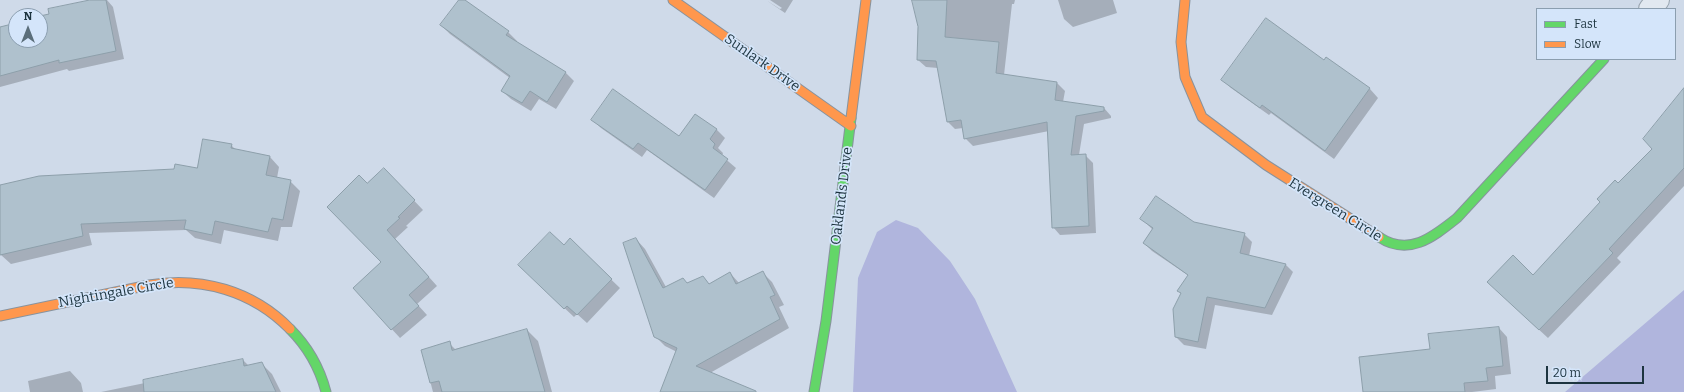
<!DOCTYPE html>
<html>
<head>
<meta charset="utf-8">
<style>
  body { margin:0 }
  #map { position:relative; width:1684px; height:392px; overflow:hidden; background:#cfdae9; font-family:Bitter,serif }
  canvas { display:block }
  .legend { position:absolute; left:1536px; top:8px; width:140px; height:52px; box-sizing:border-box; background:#d4e5fa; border:1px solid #8b9eaf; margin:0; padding:5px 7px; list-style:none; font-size:12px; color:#1d343f }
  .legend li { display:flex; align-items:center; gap:8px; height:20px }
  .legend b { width:20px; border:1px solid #8b9eaf }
  .north { position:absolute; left:8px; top:8px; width:40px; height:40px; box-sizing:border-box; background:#d4e5fa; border:1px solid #8b9eaf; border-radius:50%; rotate:0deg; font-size:11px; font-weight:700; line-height:16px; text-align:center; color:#1d343f }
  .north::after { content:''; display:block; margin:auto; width:14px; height:18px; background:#5b6e7a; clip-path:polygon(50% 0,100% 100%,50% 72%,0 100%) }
  .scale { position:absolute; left:1546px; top:366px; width:98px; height:18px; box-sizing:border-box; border:2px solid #1d343f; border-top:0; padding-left:5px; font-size:12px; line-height:14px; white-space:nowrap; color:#1d343f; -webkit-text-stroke:3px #d4e5fa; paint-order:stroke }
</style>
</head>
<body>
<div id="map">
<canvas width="1684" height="392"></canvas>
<ul class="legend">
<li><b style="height:5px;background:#63d668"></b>Fast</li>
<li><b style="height:5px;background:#ff974d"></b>Slow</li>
</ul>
<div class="north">N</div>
<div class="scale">20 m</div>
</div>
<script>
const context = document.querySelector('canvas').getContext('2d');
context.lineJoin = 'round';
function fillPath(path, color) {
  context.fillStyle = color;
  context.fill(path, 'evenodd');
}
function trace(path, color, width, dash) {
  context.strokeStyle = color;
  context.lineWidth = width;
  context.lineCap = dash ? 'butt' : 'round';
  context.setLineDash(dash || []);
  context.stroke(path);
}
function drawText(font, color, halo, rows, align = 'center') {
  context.font = font + ' Bitter,serif';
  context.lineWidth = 3.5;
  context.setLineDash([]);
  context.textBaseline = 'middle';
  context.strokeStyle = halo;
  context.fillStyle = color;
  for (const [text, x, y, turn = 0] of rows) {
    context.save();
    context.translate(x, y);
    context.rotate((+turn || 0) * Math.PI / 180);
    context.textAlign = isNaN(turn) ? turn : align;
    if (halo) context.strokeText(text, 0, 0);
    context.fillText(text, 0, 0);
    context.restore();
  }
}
const green = new Path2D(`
  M896,220l22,8 32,33 25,38 42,93h-164l5,-114 19,-46z
  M1684,290v102h-119z`);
const shadow = new Path2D(`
  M95,0h12l6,7 11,52 -55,12 -2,-2 -67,18v-59l16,-4v16h24v-23z
  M460,0h4l44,32 9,9 -1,1 49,30 9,9 -18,28 -17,-10 -8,12 -20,-12 -9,-8 8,-13 -60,-44 -9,-9z
  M766,0l14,9 2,-1 -12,-8h23l-8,13z
  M913,0h102l-1,4h-2l-8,71 53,8 8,8 -2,11 41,6 7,8v2l-27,6 -5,31h6l8,8 3,70 -36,2 -7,-8 -4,-96 -76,15 -8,-8 -2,-10 -8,1 -7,-7 -10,-54 -12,-1 -8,-7 1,-33z
  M1058,0h55l4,13 -44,14 -9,-8z
  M1327,58l43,31 8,9 -44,61 -63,-46 -2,2 -38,-27 -8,-8 101,-19z
  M1684,90v96l-67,72 4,4 -73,76 -51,-47 36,-15 121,-127z
  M696,115l21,15 8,8 -7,10 5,5 -1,3 14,12 -22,30 -67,-48 -5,7 -41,-29 -9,-9 87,19z
  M231,145l5,5 34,7 9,10 -2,11 13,3 10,10 -8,36h-11l-3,14 -54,-11 -3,14 -26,-6 -9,-8 -97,3 3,12 -81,19 -10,-9 -1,-6v-63l198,-17z
  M384,169l39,41 -17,16 2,1 -13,12 42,47 -20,18 10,11 -27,23 -46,-50 29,-26 -16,-77z
  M1142,219l51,4 51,11 8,8 -3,14 36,8 8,8 -21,43 -57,-10 -9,44 -22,-4 -8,-8 6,-42 -3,-4 10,-15 -37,-25 -8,-8 9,-13z
  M636,239l9,10 21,38 21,-4 16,-6 7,8 20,-12 9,10 23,-11 10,10 12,23 -5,2 10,21 -79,45 35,19h-84l16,-40 -12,-6 -10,-10z
  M570,240l50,48 -33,35 -10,-9 -3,3 -46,-43z
  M1499,328l8,9 4,37 -16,2 1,13 -24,3h-108z
  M527,330l11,11 14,51h-119l-11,-42 27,-7 7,7z
  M243,360l6,6 12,-3 11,11 9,18h-180l78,-16z
  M70,371l11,12 2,9h-53l-2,-11z`);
const building = new Path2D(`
  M90,0h16l10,51 -57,12v-3l-59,16v-49l16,-4v17h24v-24l9,-2 -1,-5z
  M459,0h6l44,31 -3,4 60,37 -19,30 -17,-11 -8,12 -21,-12 9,-15 -70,-51z
  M912,0h35l-2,37 54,5 -3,31 61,9 -2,18 49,7v4l-28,5 -5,39 15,-1 3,72 -37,2 -5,-106 -83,17 -3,-19 -14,2 -11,-61 -19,-1 1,-33z
  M1266,18l58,42 2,-3 44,31 -45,63 -63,-46 -2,3 -39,-28z
  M1684,88v80l-75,81 4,4 -74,77 -52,-48 26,-27 20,20 67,-73 -3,-3 18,-19 3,3 34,-34 -9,-10z
  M613,89l66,47 16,-22 22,15 -7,10 5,5 -2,4 15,11 -23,31 -67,-47 -5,6 -42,-29z
  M203,139l29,5 -1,4 39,8 -4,19 25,5 -8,40 -11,-2 -4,14 -53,-11 -3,14 -28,-6 2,-9 -105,4 2,12 -83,19v-70l39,-9 135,-7 1,-5 22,4z
  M384,168l31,32 -17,17 2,1 -13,12 42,47 -20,18 10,11 -28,24 -38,-42 28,-26 -54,-55 32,-32 8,8z
  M1156,196l38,26 51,11 -5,20 46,11 -21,44 -58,-11 -9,45 -23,-5 -2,-28 8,-16 -4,-2 11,-16 -45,-32 10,-15 -13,-9z
  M550,232l14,13 6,-7 42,41 -35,36 -10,-9 -3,3 -46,-44z
  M636,238l27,50 20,-10 4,5 16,-7 6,8 21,-12 6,12 27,-13 12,24 -5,2 10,22 -84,47 60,25v1h-96l17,-44 -23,-11 -31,-94z
  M1499,327l4,39 -17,2 2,13 -24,2 1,9h-102l-4,-35 71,-8 -2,-15z
  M527,329l18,63h-103l-3,-11 -9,2 -9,-33 29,-9 2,9z
  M243,359l1,7 18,-4 14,30h-132l-1,-12z`);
const street = new Path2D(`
  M1650,9l8,-9`);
const fast = new Path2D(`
  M1379,237c30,20 54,0 78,-19l147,-159
  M290,329c17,17 30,40 36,63
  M814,392l12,-71 25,-203`);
const slow = new Path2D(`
  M673,0l178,126
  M1185,0l-4,42 4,35 17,40 64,48 113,72
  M851,118l15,-118
  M0,316l149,-31c52,-9 104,6 141,44`);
const streetNames = [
  ["Sunlark Drive",762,63,35],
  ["Oaklands Drive",842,196,-83],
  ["Evergreen Circle",1335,210,32],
  ["Nightingale Circle",116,293,-10]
];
fillPath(green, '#b0b5dd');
fillPath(shadow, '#0003');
fillPath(building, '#afc1cd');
trace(building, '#8d9faa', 1);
trace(street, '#97a3ae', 24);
trace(fast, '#88939e', 11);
trace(slow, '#88939e', 11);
trace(street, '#e1e8f0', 22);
trace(fast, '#63d668', 9);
trace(slow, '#ff974d', 9);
drawText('14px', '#1d343f', '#d4e5fa', streetNames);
</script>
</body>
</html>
